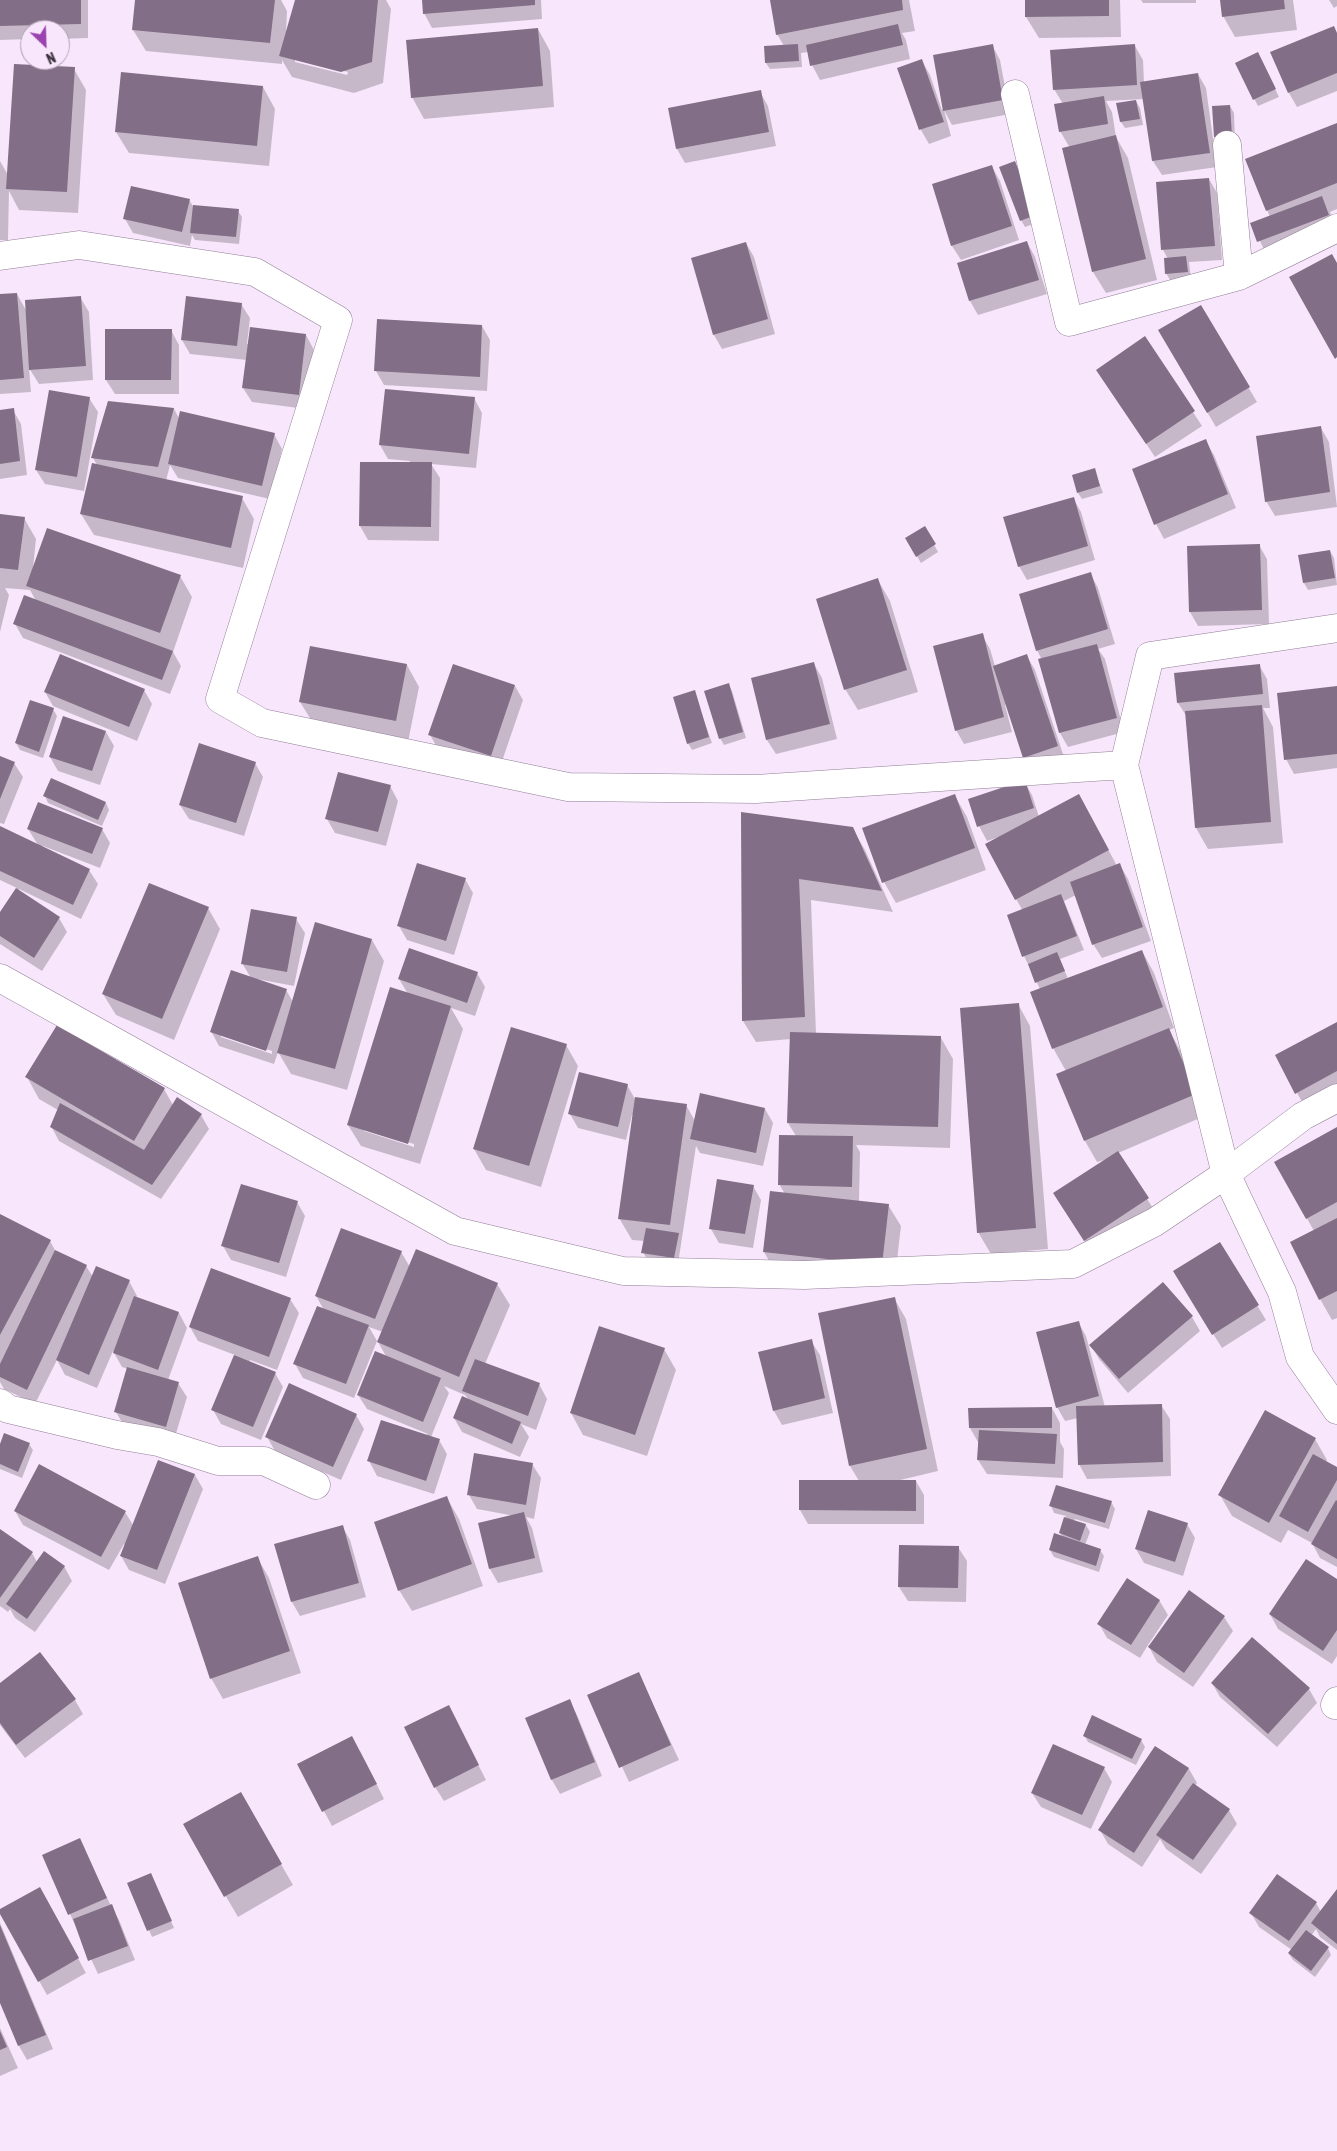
<!DOCTYPE html>
<html>
<head>
<meta charset="utf-8">
<style>
  body { margin:0 }
  #map { position:relative; width:1337px; height:2151px; overflow:hidden; background:#f8e7fc; font-family:"Asap Condensed",sans-serif }
  canvas { display:block }
  .north { position:absolute; left:20px; top:20px; width:50px; height:50px; box-sizing:border-box; background:#f8e7fc; border:1px solid #ad9fb0; border-radius:50%; rotate:156deg; font-size:14px; font-weight:700; line-height:20px; text-align:center; color:#3c333e }
  .north::after { content:''; display:block; margin:auto; width:18px; height:22px; background:#9b43ae; clip-path:polygon(50% 0,100% 100%,50% 72%,0 100%) }
</style>
</head>
<body>
<div id="map">
<canvas width="1337" height="2151"></canvas>
<div class="north">N</div>
</div>
<script>
const context = document.querySelector('canvas').getContext('2d');
context.lineJoin = 'round';
function fillPath(path, color) {
  context.fillStyle = color;
  context.fill(path, 'evenodd');
}
function trace(path, color, width, dash) {
  context.strokeStyle = color;
  context.lineWidth = width;
  context.lineCap = dash ? 'butt' : 'round';
  context.setLineDash(dash || []);
  context.stroke(path);
}
const shadow = new Path2D(`
  M0,0h88v38l-28,1v-9h-30v9l-30,1z
  M136,0h145l6,11 -1,23 10,-34h90l5,9 -8,74 -29,10 -62,-16 -10,-17v4l-136,-13 -13,-21zM295,59l53,13 -1,3 -52,-13z
  M423,0h118l1,19 -110,9 -8,-15z
  M771,0h138l6,31 -13,2 4,7 4,19 -90,21 -8,-15 -3,-13 -8,1 1,14 -32,2 -4,-6 18,-17 -7,-12z
  M1026,0h94l1,37 -82,1 -13,-21z
  M1141,0h55v3h-53z
  M1221,0h72l4,30 -62,7 -12,-21z
  M1329,0h8v6l-3,2z
  M538,29l12,22 4,56 -130,12 -12,-22z
  M1337,33v58l-40,16 -8,-14z
  M992,45l8,15 10,54 -58,11 -8,-15 7,26 -22,8 -8,-14 -22,-61 23,-8 8,14 12,35z
  M1135,46l8,14 1,22 54,-8 8,14 11,79 -55,8 -9,-14 -9,-62 -38,2 6,11 4,25 12,21 29,122 -51,13 -13,-21 -23,-124 -10,-17 3,-27 -9,-15z
  M1261,60l18,37 -21,9 -22,-43z
  M74,69l12,21 -8,123 -59,-3 -10,-19 -1,49h-8v-79l8,14z
  M263,87l12,22 -6,57 -140,-13 -13,-21z
  M760,92l8,14 8,40 -91,17 -8,-14 -7,-40z
  M1136,101l4,7 3,17 -18,3 -4,-6z
  M1230,106l4,7 1,29 -16,1 -4,-6z
  M1337,124v85l-7,3 6,17 -69,27 -15,-32 18,-7 -3,-7z
  M1015,163l24,59 -14,5 -4,-7z
  M992,167l8,14 19,59 -58,20 -9,-14 -18,-61z
  M1209,179l8,14 5,67 -33,2 2,17 -21,1 -4,-7 2,-14 -5,-9z
  M189,200l4,6 45,5 4,6 -3,27 -44,-4 -3,-5 -2,11 -57,-13 -8,-14z
  M1027,242l8,15 12,37 -69,21 -8,-14 -12,-37z
  M746,243l8,14 21,77 -53,15 -8,-14z
  M17,294l10,18 53,-15 9,15 4,68 -54,4 -10,-16 2,24 -31,2v-99z
  M241,304l9,14 -3,26 59,-9 8,15 -8,59 -54,-7 -9,-14 4,-28 -57,-6 -8,-14z
  M1200,306l57,96 -41,25 -57,-96z
  M482,326l8,14 -3,51 -103,-6 -8,-14z
  M171,330l8,15v49h-64l-9,-14z
  M1145,338l57,88 -47,31 -58,-87z
  M386,390l88,8 8,15 -6,55 -45,-4 9,14 -1,63 -71,-1 -8,-14 1,-63h49v-2l-22,-2 -8,-14z
  M89,398l9,14 -14,79 -39,-7 -9,-14z
  M108,402l66,7 6,11 94,14 8,15 -12,50 -92,-21 -8,-13 -4,16 76,17 12,21 -11,49 -149,-33 -13,-21 16,-49 -4,-7z
  M13,410l8,14 6,51 -27,4v-68z
  M1321,428l8,14 8,65 -62,9 -9,-15z
  M1205,440l9,15 22,53 -72,31 -8,-15 -23,-54z
  M1094,469l9,24 -21,6 -4,-6z
  M1073,498l8,14 14,48 -68,20 -8,-14z
  M0,515l24,3 12,21 -3,29 147,8 12,21 -19,55 8,14 -11,28 -147,-56 -8,-14 21,-23 -6,-11 -25,-2 4,7 -9,37z
  M925,528l13,24 -17,11 -14,-24z
  M1259,545l8,14 2,65 -71,2 -8,-14z
  M1330,551l4,7 3,27 -29,5 -4,-7z
  M1090,573l8,15 17,56 -17,5 7,10 19,73 -56,15 -8,-14 -20,-73h2l-5,-10z
  M878,580l12,21 28,91 -60,18 -13,-21z
  M982,635l8,14 5,17 32,-10 8,14 30,90 -33,11 -8,-14 -17,-53 -2,1 7,27 -48,12 -8,-14z
  M814,664l8,14 15,61 -61,15 -9,-14 -15,-61z
  M407,665l12,22 -11,55 -95,-19 -13,-21z
  M1259,665l8,14 3,29h-7l10,19 10,116 -75,6 -12,-21 -9,-111 -9,-14z
  M728,685l4,6 14,47 -22,7 -4,-7z
  M515,686l8,14 -24,70 -61,-21 -8,-14z
  M1337,688v80l-43,6 -8,-15z
  M144,690l8,14 -15,37 -84,-35 -8,-14z
  M694,692l18,51 -20,7 -4,-7z
  M53,709l4,7 -14,42 -23,-8 -4,-7z
  M106,732l8,14 -14,39 -42,-14 -8,-14z
  M0,757l14,6 9,14 -19,47 -4,-1z
  M255,763l8,14 -19,59 -55,-17 -9,-14z
  M52,780l54,23 3,7 -7,16 -54,-23 -3,-7z
  M1024,781l8,14 7,22h52l26,49 3,-1 8,14 23,62 -49,17 -9,-14 -17,-49 -12,6 20,49 -24,9 8,20 74,-28 12,22 20,55 -5,2 11,20 27,65 -89,38 38,60 -63,41 -30,-47 45,-48 -11,3 -12,-21 -27,-66 8,-4 -13,-23 -13,-59 -16,-33 -1,-45 -7,-12 -17,-62 -12,4 -8,-15z
  M390,786l8,15 -12,45 -51,-13 -8,-14z
  M955,796l12,21 19,53 -90,33 -12,-21z
  M743,814l109,14 13,22 28,62 -82,-12 5,134 125,4 12,21 -3,89 -94,-3 4,7 -1,50 29,3 13,21 -7,60 -118,-13 -12,-21 21,-58 -6,-10 17,-48 -8,-13 3,-84 -35,3 -13,-21z
  M0,828l38,17 -10,-16h74l8,14 -10,25 -57,-22 -1,1 47,23 9,14 -17,35 -62,-30 -1,2 41,27 8,14 -25,39 -42,-27v-30l17,-26 -17,-8z
  M465,879l8,14 -19,62 -47,-15 -8,-14z
  M208,908l12,21 -46,111 -58,-25 -13,-21z
  M296,919l9,14 -11,53 -37,-7 29,11 7,12 79,-62 12,21 -37,129 -56,-16 -13,-22 -4,12 -55,-18 -8,-15 40,-53 -9,-15zM221,1034l51,17v3l-51,-17z
  M477,973l8,14 -10,29 -24,-8 12,21 -43,135 -59,-18 -13,-21 60,-131 -9,-15zM364,1129l50,15v3l-50,-16z
  M1018,1004l12,22 18,223 -57,5 -13,-22z
  M1337,1024v66l-32,17 -8,-14z
  M57,1027l107,62 9,16 28,10 8,14 -48,70 -102,-58 -8,-15 7,-16 -19,-11 -12,-22z
  M566,1045l12,21 -37,121 -55,-17 -12,-21z
  M627,1085l8,14 51,6 9,16 70,-12 8,14 -10,43 -63,-13 -4,-7 -18,118 -31,-5 -4,-7 2,-11 -13,-1 -13,-22 14,-102 -1,-1 -6,25 -48,-12 -8,-14z
  M1337,1128v190l-5,2 -12,-21 -6,-68 -38,-68z
  M753,1186l8,14 -8,48 -34,-5 -8,-14z
  M297,1202l8,14 -19,61 -55,-17 -8,-14z
  M0,1215l50,26 6,11 30,14 7,11 36,4 8,15 -1,2 43,15 8,15 -19,52 10,3 9,14 -13,43 -50,-14 -8,-14 12,-43 -6,-2 -9,-16 -16,37 -32,-13 -8,-15 -22,44 -31,-15 -4,-7z
  M1220,1244l46,76 -44,28 -39,-62z
  M401,1252l9,15 87,17 13,21 -25,59 54,20 8,15 -11,31 -15,-6 8,13 -9,20 -58,-25 -8,-14 15,-18 -4,-5 -21,-9 5,7 -18,44 8,3 8,14 -13,40 -57,-18 -8,-15 59,-27 -61,-25 -9,-14 29,-37 -9,-16 5,-10 -14,-5 8,14 -23,57 -51,-20 -8,-14 29,-54 -8,-14z
  M894,1298l12,21 32,152 -42,10h20l8,14v29h-116l-8,-14v-29h59l-9,-15 -31,-152z
  M290,1299l9,14 -22,57 -27,-10 -1,3 26,10 8,14 -22,53 -40,-16 -8,-14 22,-55 -37,-14 -8,-14z
  M1192,1317l8,14 -72,62 -29,-34 -8,-14z
  M1078,1322l8,14 19,71 56,-2 9,14 1,57 -84,3 -8,-15 -1,-46 -13,3 -8,-14z
  M811,1341l9,14 13,58 -51,12 -8,-14z
  M664,1349l12,21 -29,86 -64,-21 -12,-22z
  M1052,1408l8,15v19l4,7 -1,29 -76,-4 -9,-14v-18l-8,-14v-19z
  M356,1415l8,14 -23,51 -66,-29 -8,-14z
  M1315,1439l12,21 -1,2 11,6v99l-17,-9 -8,-15 -24,-13 -7,13 -49,-27 -12,-21z
  M29,1444l4,6 -11,28 -22,-9v-22z
  M159,1461l36,14 8,14 -38,95 -36,-14 -8,-14 4,-11 -1,-1 -15,26 -86,-45 -8,-14 110,1 8,13z
  M532,1464l9,14 -7,41 -8,-2 6,11 11,44 -45,11 -8,-14 -11,-45 36,-8 -38,-7 -8,-14z
  M447,1498l12,21 24,67 -71,25 -13,-21z
  M1111,1502l4,7 -6,20 -34,-10 -1,2 12,4 4,7 -5,13 15,5 4,6 -5,16 -45,-15 -4,-7 13,-12 -3,-5 6,-17 -12,-3 -3,-7z
  M1187,1524l8,14 -12,38 -39,-13 -8,-14z
  M342,1526l8,14 16,57 -66,19 -8,-14z
  M0,1530l32,23 5,9 27,4 8,15 -37,51 -20,-14 -5,-9 -2,3 -8,-6z
  M900,1546l58,1 9,14 -1,41 -58,-1 -9,-14z
  M257,1557l12,21 32,95 -78,26 -12,-21z
  M1337,1581v75l-5,8 -54,-35 -8,-15z
  M1159,1600l9,15 -20,30 2,1 74,-29 9,14 -40,56 -36,-25 -9,-17 -8,13 -33,-20 -8,-14z
  M639,1674l40,86 -50,22 -40,-86z
  M1212,1683l97,6 8,14 -40,44 -57,-50z
  M0,1684l75,16 8,14 -58,44 -25,-33z
  M569,1701l8,14 25,61 -42,18 -8,-14 -25,-61z
  M456,1721l30,59 -42,21 -9,-14z
  M1084,1735l57,5 4,7 -9,18 -48,-23z
  M1155,1747l34,22 8,14 -2,3 34,24 8,14 -36,50 -35,-25 -6,-10 -18,28 -34,-23 -8,-14z
  M360,1751l24,48 -52,27 -33,-61z
  M1104,1768l8,14 -21,47 -50,-22 -9,-14z
  M240,1793l53,92 -55,32 -54,-92z
  M79,1840l32,66 8,14 16,40 -37,14 -55,-118z
  M151,1875l23,53 -22,9 -23,-53z
  M1337,1891v59l-17,-13 -4,-8 -5,7 17,12 3,7 -16,22 -22,-17 -4,-6 3,-4 -33,-23 -8,-14 65,-10 5,9z
  M48,1903l38,70 -39,22 -47,-84z
  M0,1923l53,126 -26,11 -8,-14 -19,-46z
  M0,2028l18,40 -18,8z`);
const building = new Path2D(`
  M0,0h81v24l-81,2z
  M135,0h140l-5,43 -138,-13z
  M295,0h83l-6,62 -31,10 -62,-16z
  M422,0h113v5l-112,9z
  M770,0h132l1,10 -127,25z
  M1025,0h84v16l-84,1z
  M1220,0h64l1,9 -63,8z
  M898,24l5,21 -93,21 -4,-21z
  M1334,26l3,7v40l-49,20 -18,-41z
  M538,28l5,58 -132,12 -5,-58z
  M798,44l1,17 -34,2 -1,-17z
  M993,44l10,56 -60,11 -10,-56z
  M1135,44l2,41 -84,5 -3,-40z
  M1258,52l18,37 -23,11 -18,-37z
  M922,59l22,63 -25,8 -22,-62z
  M14,64l61,3 -8,125 -61,-3z
  M121,72l142,14 -6,60 -142,-14z
  M1198,73l12,80 -58,8 -12,-79z
  M761,90l8,42 -93,17 -8,-41z
  M1104,96l4,28 -49,8 -5,-28z
  M1136,100l4,19 -20,3 -4,-19z
  M1230,105l2,31 -18,1 -2,-31z
  M1337,123v60l-71,28 -21,-52z
  M1116,135l30,124 -54,13 -30,-124z
  M1015,161l21,54 -16,6 -21,-54z
  M992,165l20,61 -61,20 -19,-62z
  M1209,178l6,68 -54,4 -5,-68z
  M131,186l59,13 -8,33 -59,-13z
  M1322,196l7,19 -72,27 -7,-19z
  M193,205l46,4 -3,28 -46,-4z
  M1027,241l12,39 -70,21 -12,-38z
  M746,242l22,77 -55,16 -22,-77z
  M1332,254l5,9v94l-2,2 -46,-82z
  M1186,256l2,16 -23,2 -1,-16z
  M17,293l7,85 -24,2v-86z
  M81,296l5,70 -57,4 -4,-70z
  M186,296l56,7 -5,43 -56,-6z
  M1201,305l49,82 -43,26 -49,-83z
  M377,319l105,6 -2,52 -106,-6z
  M250,327l56,7 -7,61 -57,-7z
  M105,329h67l-1,51h-66z
  M1145,336l50,75 -49,33 -50,-74z
  M385,389l90,8 -6,57 -90,-9z
  M49,390l41,7 -13,80 -42,-7z
  M108,401l66,7 -16,59 -67,-9z
  M14,408l6,53 -20,3v-54z
  M180,411l95,22 -13,53 -94,-22z
  M1321,426l9,66 -65,10 -9,-66z
  M1206,439l22,55 -74,31 -22,-56z
  M360,462h72l-1,65 -72,-1z
  M92,463l151,33 -12,52 -151,-34z
  M1095,468l5,18 -23,7 -5,-18z
  M1074,497l14,49 -70,21 -15,-50z
  M0,514l25,3 -7,53 -18,-2z
  M925,526l11,18 -20,13 -11,-19z
  M47,528l134,47 -21,58 -134,-47z
  M1260,544l2,66 -73,2 -2,-66z
  M1330,550l5,28 -32,5 -5,-28z
  M1091,572l17,57 -72,22 -17,-57z
  M878,578l29,92 -63,20 -28,-91z
  M24,595l149,56 -11,29 -149,-56z
  M983,633l21,84 -49,14 -22,-85z
  M1097,644l20,74 -58,15 -21,-74z
  M310,646l97,18 -11,57 -97,-19z
  M60,654l85,35 -16,38 -85,-35z
  M1027,654l31,92 -35,12 -30,-92z
  M814,662l16,62 -64,16 -15,-62z
  M453,664l62,21 -24,71 -63,-21z
  M1260,664l3,30 -86,9 -3,-30z
  M729,683l14,49 -24,7 -15,-48z
  M1337,686v68l-53,6 -7,-67z
  M695,690l14,47 -22,7 -14,-47z
  M30,700l24,8 -15,44 -24,-9z
  M1262,705l9,117 -76,6 -10,-117z
  M63,716l43,15 -14,40 -43,-14z
  M199,743l57,19 -20,61 -57,-18z
  M0,756l15,6 -15,37z
  M338,772l53,13 -13,47 -53,-13z
  M51,778l55,24 -8,18 -55,-24z
  M1025,780l9,28 -57,19 -9,-28z
  M955,794l20,54 -93,35 -20,-55z
  M1079,794l30,56 -94,50 -30,-56z
  M38,802l65,26 -11,26 -65,-25z
  M741,812l112,15 29,64 -83,-12 6,138 -63,4z
  M0,826l90,43 -17,36 -73,-34z
  M417,863l49,15 -20,63 -49,-15z
  M1120,863l23,64 -51,18 -22,-63z
  M149,883l60,24 -47,112 -60,-25z
  M16,888l44,29 -26,41 -34,-22v-24z
  M1061,894l16,42 -55,21 -15,-42z
  M251,909l46,8 -10,55 -46,-8z
  M315,922l57,17 -37,130 -58,-16z
  M409,948l69,24 -11,31 -69,-24z
  M1142,950l21,57 -111,42 -22,-57z
  M1057,952l8,19 -30,12 -7,-19z
  M231,970l56,19 -21,62 -56,-19z
  M390,987l61,19 -43,138 -61,-19z
  M1019,1003l17,225 -59,5 -17,-225z
  M1337,1022v49l-42,23 -20,-39z
  M57,1025l108,63 -31,53 -109,-64z
  M511,1027l56,17 -38,122 -56,-17z
  M1169,1028l27,66 -112,47 -28,-67z
  M790,1032l151,4 -3,91 -151,-4z
  M579,1072l49,12 -10,43 -50,-13z
  M700,1093l65,15 -9,45 -66,-14z
  M177,1097l25,17 -50,71 -102,-58 10,-24 84,47z
  M635,1097l52,7 -17,121 -52,-6z
  M1337,1127v75l-31,17 -32,-57z
  M779,1135l74,1 -1,51 -74,-2z
  M1118,1151l31,47 -65,43 -31,-48z
  M717,1179l37,6 -9,49 -36,-5z
  M241,1184l57,17 -19,62 -58,-17z
  M770,1191l119,13 -7,61 -119,-13z
  M0,1214l51,26 -51,95z
  M1337,1218v73l-18,9 -29,-58z
  M341,1228l61,23 -27,68 -60,-23z
  M646,1228l33,5 -5,25 -33,-5z
  M1220,1242l39,63 -47,30 -39,-64z
  M416,1249l82,34 -39,94 -82,-35z
  M55,1250l32,15 -60,125 -27,-13v-13z
  M96,1266l34,14 -41,95 -33,-15z
  M211,1268l80,30 -22,59 -80,-30z
  M1163,1282l30,34 -74,63 -30,-34z
  M134,1296l45,16 -21,58 -45,-17z
  M895,1297l32,152 -78,17 -31,-153z
  M317,1306l52,19 -23,59 -53,-20z
  M1079,1321l20,75 -43,12 -20,-76z
  M599,1326l66,22 -30,87 -65,-22z
  M812,1339l13,59 -52,13 -15,-59z
  M375,1351l66,27 -18,44 -66,-27z
  M234,1355l42,17 -23,55 -42,-17z
  M475,1359l65,24 -12,33 -66,-25z
  M127,1367l52,15 -13,45 -52,-15z
  M289,1383l68,31 -24,53 -68,-30z
  M462,1396l59,26 -9,22 -59,-26z
  M1162,1404l1,58 -85,3 -2,-59z
  M1052,1407v21h-83l-1,-20z
  M1265,1410l51,28 -47,85 -51,-28z
  M381,1420l59,19 -14,42 -59,-20z
  M979,1430l78,4 -2,30 -78,-4z
  M4,1433l26,10 -12,29 -18,-8v-20z
  M474,1453l59,10 -7,42 -59,-10z
  M1313,1454l24,13v13l-29,52 -29,-16z
  M158,1460l37,14 -38,96 -37,-14z
  M39,1464l87,47 -25,46 -87,-46z
  M799,1480h117v31l-117,-1z
  M1056,1485l56,16 -7,22 -56,-17z
  M447,1496l25,68 -74,27 -24,-69z
  M1336,1500l1,1v58l-26,-15z
  M1148,1510l40,13 -13,39 -40,-13z
  M524,1512l11,46 -46,11 -11,-46z
  M1064,1517l22,7 -6,17 -21,-8z
  M343,1525l16,58 -68,19 -17,-58z
  M0,1529l33,23 -33,46z
  M1054,1533l47,16 -5,17 -47,-16z
  M899,1545l60,1 -1,42 -60,-1z
  M44,1551l21,15 -38,53 -21,-15z
  M258,1556l32,95 -80,28 -32,-96z
  M1306,1559l31,20v51l-14,21 -54,-37z
  M1127,1578l33,22 -29,45 -34,-21z
  M1189,1590l36,26 -41,57 -36,-26z
  M1252,1637l58,51 -42,46 -57,-51z
  M40,1652l36,47 -60,46 -16,-22v-40z
  M639,1672l32,73 -52,23 -32,-73z
  M570,1699l25,63 -44,18 -26,-62z
  M449,1705l30,60 -45,23 -30,-61z
  M1092,1715l50,24 -10,20 -49,-23z
  M352,1736l25,48 -55,28 -25,-48z
  M1053,1744l52,23 -23,48 -51,-22z
  M1155,1746l34,22 -55,85 -36,-23z
  M1193,1783l37,26 -37,51 -37,-25z
  M241,1792l41,72 -58,33 -41,-73z
  M80,1838l27,60 -39,17 -26,-60z
  M151,1873l21,48 -25,10 -20,-48z
  M1277,1874l40,28 -28,39 -40,-28z
  M40,1887l39,71 -41,24 -38,-68v-5z
  M1337,1889v55l-26,-21z
  M112,1904l16,42 -40,15 -15,-42z
  M0,1925l46,110 -28,11 -18,-43z
  M1306,1930l23,17 -18,24 -23,-18z
  M0,2031l7,16 -7,3z`);
const minor = new Path2D(`
  M1015,94l54,228 170,-46 98,-48
  M1227,145l12,131
  M0,256l79,-11 176,27 83,48 -118,379 42,24 306,64 188,2 368,-24
  M1337,628l-187,28 -26,109 102,409 56,118 18,65 37,53
  M0,978l455,253 168,40 181,4 269,-11 82,-42 71,-48 77,-58 34,-18
  M0,1403l8,6 109,26 41,7 60,19h46l52,24
  M1335,1705l2,-4`);
fillPath(shadow, '#0003');
fillPath(building, '#826e86');
trace(minor, '#917d95', 29);
trace(minor, '#fff', 28);
</script>
</body>
</html>
